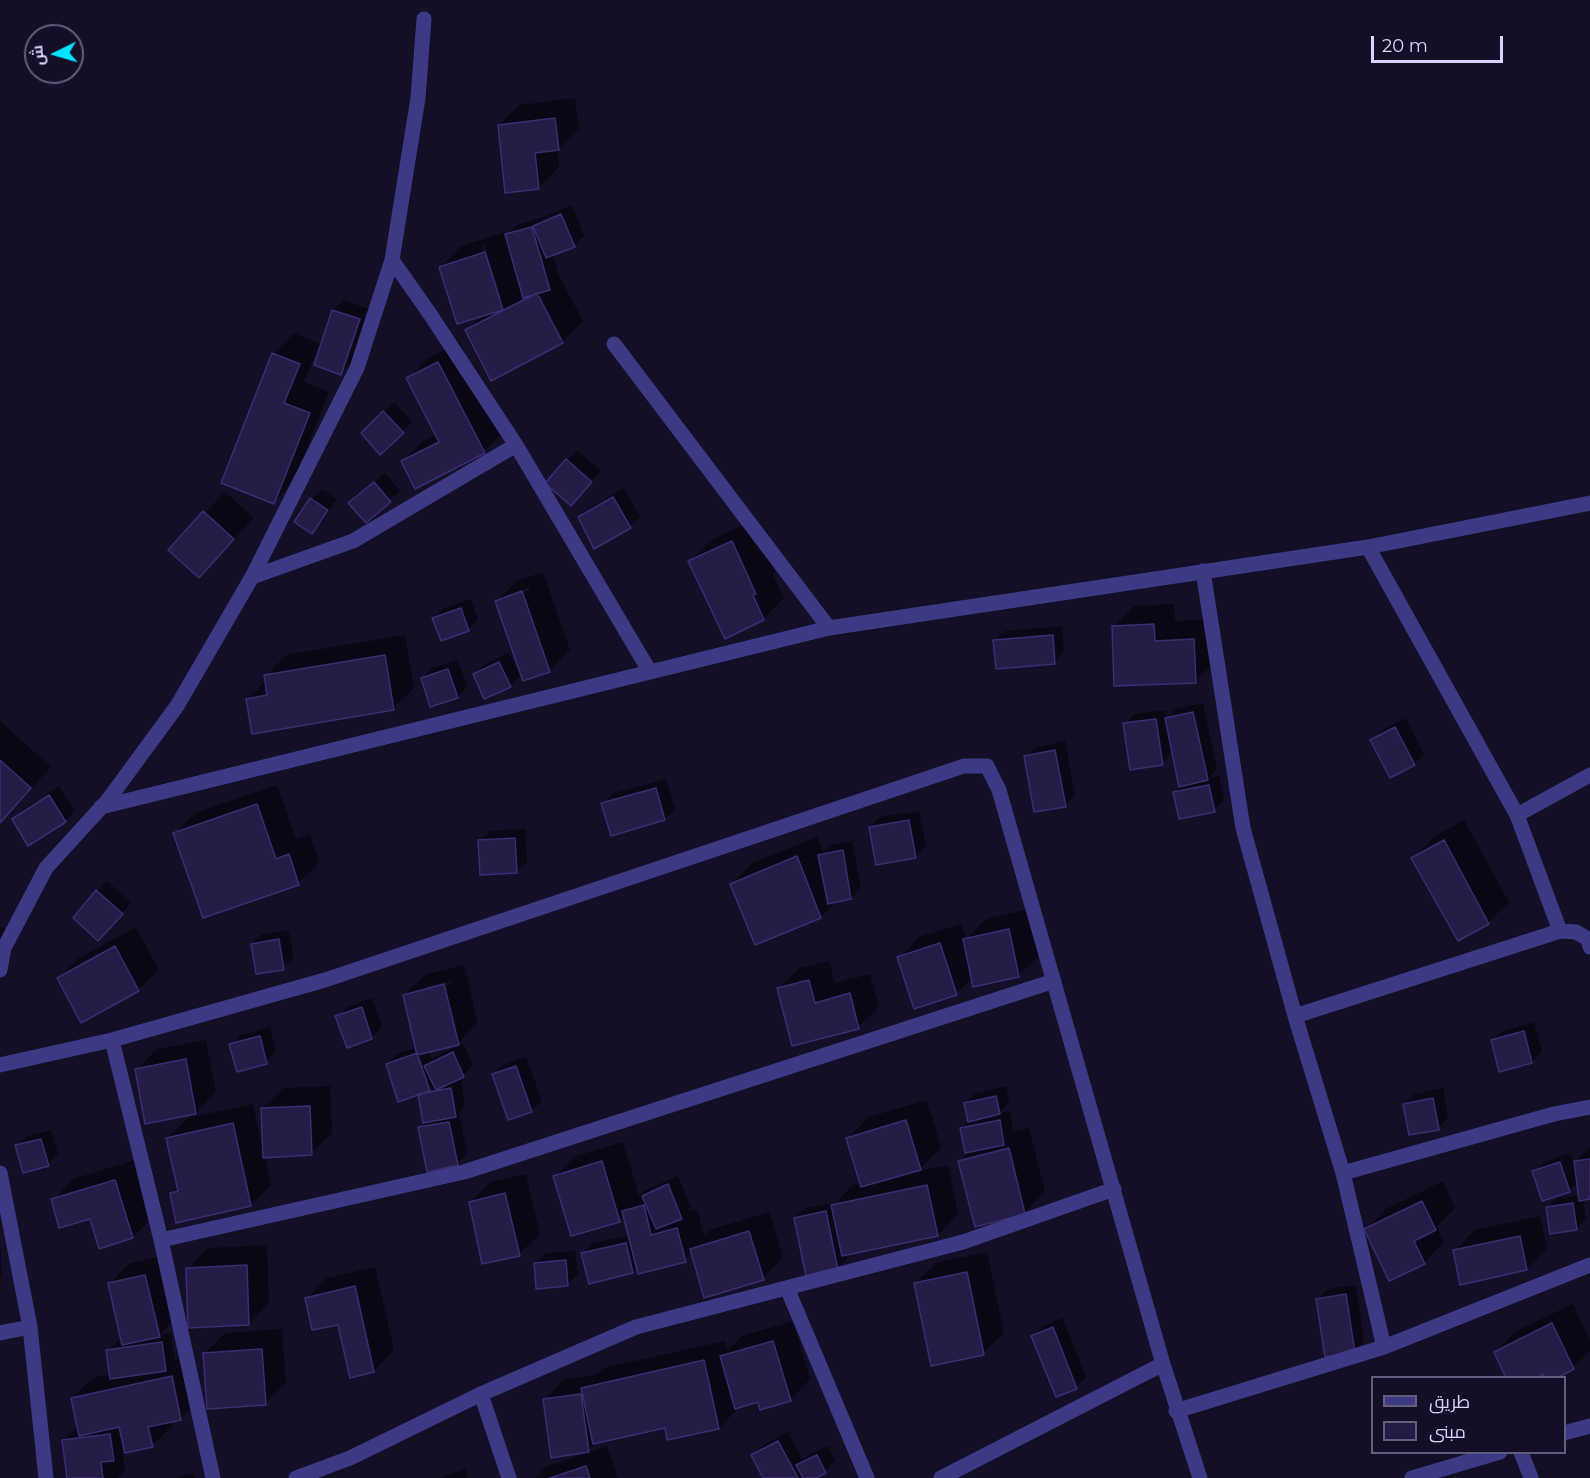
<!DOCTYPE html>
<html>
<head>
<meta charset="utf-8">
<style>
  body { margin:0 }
  #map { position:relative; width:1590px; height:1478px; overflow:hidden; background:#130f26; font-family:Montserrat,Cairo,sans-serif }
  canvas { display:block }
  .legend { position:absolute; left:1371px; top:1376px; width:195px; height:78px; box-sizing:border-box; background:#130f26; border:2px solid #625e7d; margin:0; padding:8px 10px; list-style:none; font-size:18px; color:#d9d4ff }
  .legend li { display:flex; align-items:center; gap:12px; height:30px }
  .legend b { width:30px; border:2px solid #625e7d }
  .north { position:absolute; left:24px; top:24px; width:60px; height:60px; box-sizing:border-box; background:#130f26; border:2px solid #625e7d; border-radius:50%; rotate:265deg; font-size:16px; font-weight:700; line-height:24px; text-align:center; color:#d9d4ff }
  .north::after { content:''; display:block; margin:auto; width:21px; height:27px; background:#00e5ff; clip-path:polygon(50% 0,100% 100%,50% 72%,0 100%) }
  .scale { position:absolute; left:1371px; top:36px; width:132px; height:27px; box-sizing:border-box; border:3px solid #d9d4ff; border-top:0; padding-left:8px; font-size:18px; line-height:21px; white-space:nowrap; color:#d9d4ff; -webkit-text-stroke:4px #130f26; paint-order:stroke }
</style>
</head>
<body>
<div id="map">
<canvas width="1590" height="1478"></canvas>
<ul class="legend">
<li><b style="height:8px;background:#3d3a85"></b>طريق</li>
<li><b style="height:16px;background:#241b47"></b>مبنى</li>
</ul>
<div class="north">ش</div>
<div class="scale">20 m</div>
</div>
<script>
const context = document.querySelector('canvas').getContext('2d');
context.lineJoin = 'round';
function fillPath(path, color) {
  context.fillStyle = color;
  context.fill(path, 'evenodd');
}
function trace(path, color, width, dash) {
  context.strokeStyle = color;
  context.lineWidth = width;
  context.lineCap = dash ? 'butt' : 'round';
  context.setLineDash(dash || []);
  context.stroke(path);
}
const shadow = new Path2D(`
  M575,98l4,30 -22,22 2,17 -20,21 -40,-63 21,-20z
  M572,205l12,31 -10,10 -21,8 6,22 24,45 -21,21 -96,-11 17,-17 -42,-47 20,-21 45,-14v3l11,-10 27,-8zM484,244l17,54h-3l-17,-53z
  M344,300l25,9 -18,54 -10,10 -26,-9 19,-54z
  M294,333l26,11 -16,38 25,10 -35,89 -20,21 -1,-148z
  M459,342l46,89 -21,20 -81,10 20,-20 14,-7 -29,-55 20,-21z
  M394,402l18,20 -32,30 -17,-19z
  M577,450l24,21 -30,33 -24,-21z
  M385,473l15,18 -34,30 -6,-28z
  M624,488l16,29 -10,10 -51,-9 10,-10z
  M322,489l15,10 -15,23 -10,10 -16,-10 16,-23z
  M225,492l29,26 -55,58 -29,-26z
  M752,521l24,51 -3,3 11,23 -21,21 -74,-57 21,-21z
  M543,572l27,78 -21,21 -52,-70 20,-20zM529,587l1,3 -11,4v-3z
  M471,599l7,21 -10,10 -34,-12 10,-10z
  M1174,604l1,17 39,-2 2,42 -21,20 -81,-55 20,-20z
  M1062,626l2,26 -10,10 -59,-21 10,-10z
  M405,635l9,53 -21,20 -145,-9 18,-19v-4l20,-21z
  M509,653l11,23 -10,10 -35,-12 10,-10z
  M458,660l9,27 -10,10 -35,-19 10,-10z
  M1203,703l14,66 -9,9 11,-2 5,24 -10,10 -39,-18 6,-6 -7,-35 -12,12 -37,-39 10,-10 31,-4 1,8 10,-10z
  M1406,718l18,36 -10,10 -42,-24 10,-10z
  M0,721l51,46 -51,55z
  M1065,741l10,54 -10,10 -39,-48 10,-10z
  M666,779l9,30 -10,10 -62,-16 10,-10z
  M277,785l19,54 14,-4 9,28 -21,20 -123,-50 20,-20z
  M59,786l16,25 -10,10 -51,-2 10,-10z
  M919,811l7,35 -10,10 -46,-29 10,-10z
  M1464,820l45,82 -21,20 -30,17 -45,-81 21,-21z
  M525,829l2,33 -10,10 -37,-31 10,-10z
  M817,837l6,15 7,-7 22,-4 9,47 -10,10 -14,3 -16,16 -89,-33 20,-21z
  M107,881l24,22 -23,26 -11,-38z
  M1029,909l10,47 -21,20 -45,2 -17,16 -57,-36 20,-21 42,-13 5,15 20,-20z
  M0,926l13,7 -13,27z
  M136,927l23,43 -21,20 -79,-12 20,-20z
  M289,930l4,28 -10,10 -31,-24 10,-10z
  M829,961l6,22 35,-9 9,33 -21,20 -80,-38 21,-21z
  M464,965l14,58 -20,20 -29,8 3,9 4,-4 27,-13 10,22 -10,10 -8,4h6l4,26 -6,7 8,42 -10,10 -38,-36 6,-5 -6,-30 -32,-29 10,-10 20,-7 -13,-52 21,-20zM451,981v3l-25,6v-3z
  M372,998l10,29 -10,11 -24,8 -11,-29 10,-10z
  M1534,1022l8,30 -10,10 -32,8 -8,-29 10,-10z
  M270,1027l6,25 -10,10 -35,-17 10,-10z
  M206,1040l10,52 -24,25 61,-13 9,42h2l-2,-37 21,-21 47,-2 2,47 -21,21 -46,2 6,29 -21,20 -78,-11 6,-7 -11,-49 25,-24 -56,-44 21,-21z
  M526,1057l16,44 -11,10 -37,-37 10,-10z
  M1006,1086l3,16 -10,11 11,-2 3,21 16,-4 16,64 -21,21 -65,-52 11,-10 -8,-23 7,-7 -4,-17 10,-10z
  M1443,1088l5,30 -10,10 -33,-24 10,-10z
  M927,1100l14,48 -24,23 31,-6 10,49 -20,21 -92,19 1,5 -10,10 -42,-51 10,-10 32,-6 16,-17 8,-2 -13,-45 21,-21z
  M51,1130l7,24 -10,10 -31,-18 10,-10z
  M623,1142l16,54 5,-5 34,-15 13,31 -4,4 10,-2 7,28 8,-8 58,-17 13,46 -20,20 -71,-25 -7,7 -47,7 -5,5 -50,-19 10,-10 37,-8 -5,-20 -6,5 -64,-44 21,-20z
  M1590,1147v51l-7,1 3,20 -10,10 -29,-21 10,-10 23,-3 -2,-13 -9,8 -26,9 -9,-27 10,-10 26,-9 4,10z
  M135,1160l18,57 -20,20 -80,-37 20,-21z
  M526,1174l14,60 -21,20 -49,-52 21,-20z
  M1443,1181l12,27 -18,18 7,16 -20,21 -58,-34 20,-20z
  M1540,1216l7,33 -21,20 -71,-19 20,-20z
  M0,1241l2,35 -2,3z
  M267,1245l2,58 -20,21 -61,-55 20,-21z
  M575,1251l3,23 -11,10 -32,-20 10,-11z
  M987,1252l17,81 -21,20 -68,-70 21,-20z
  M166,1255l13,60 -20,20 12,-2 4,27 17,-4 9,42 -21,20 -8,2 1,5 -21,21 -27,1 -3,3 3,20 -7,8h-49l-5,-38 14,-14 -6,-28 21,-20 18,-4 -3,-23 10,-10 4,-1 -13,-56 21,-21z
  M375,1267l19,83 -20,21 -35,-48 -32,-25 20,-20z
  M1356,1285l8,56 -10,11 -36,-53 10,-10z
  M1573,1304l17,36v11l-17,17 -29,4 -49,-20 21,-21z
  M1063,1318l23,59 -10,10 -43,-51 10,-10z
  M793,1321l17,58 -20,21h-31l-20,7 -20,21 -53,-2 -68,15 -11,10 -43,-51 21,-21 31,-4 7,-7 122,-27 2,10 15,-15z
  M282,1329l4,54 -21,20 -60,-50 20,-20z
  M788,1432l15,28 5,-5 20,-9 7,15 -10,10 -12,7h-48l-12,-23 10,-10z
  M607,1446l11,32h-83l11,-11z
  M465,1469l3,9h-29z
  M194,1473l1,5h-18l1,-1z`);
const building = new Path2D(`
  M555,118l4,32 -24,3 4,36 -34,4 -7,-68z
  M561,214l14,33 -29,11 -13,-32z
  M532,227l18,63 -27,8 -18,-64z
  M485,252l18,58 -46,14 -18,-57z
  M537,293l26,50 -72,38 -26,-51z
  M332,310l28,9 -19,56 -27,-10z
  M272,353l28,11 -16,39 26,10 -36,91 -53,-21z
  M438,362l47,91 -70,36 -14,-28 38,-19 -33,-64z
  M383,411l21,22 -24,22 -19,-22z
  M566,459l26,23 -21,24 -26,-23z
  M374,482l17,20 -25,21 -18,-20z
  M613,497l18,31 -37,21 -16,-32z
  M310,498l18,12 -16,24 -18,-12z
  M203,511l31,28 -35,39 -31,-28z
  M732,541l24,53 -3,1 11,25 -39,19 -37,-78z
  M522,591l28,81 -27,9 -28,-80z
  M461,608l8,23 -28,10 -9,-23z
  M1154,624l1,17 39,-2 2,44 -82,3 -2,-60z
  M1053,635l2,29 -59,5 -3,-29z
  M385,655l9,55 -142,24 -6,-35 21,-4 -3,-20z
  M499,662l12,25 -27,12 -11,-25z
  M448,669l10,29 -28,9 -9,-29z
  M1193,712l15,68 -29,7 -14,-69z
  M1156,719l7,46 -33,5 -7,-47z
  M1395,727l20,38 -25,13 -20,-38z
  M1055,750l11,57 -32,5 -10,-56z
  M0,760l31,28 -31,35z
  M1209,785l6,27 -36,7 -6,-27z
  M656,788l9,32 -54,16 -10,-33z
  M49,795l17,27 -38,24 -16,-27z
  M257,804l19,55 13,-5 10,31 -96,33 -30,-85z
  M909,820l7,38 -40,7 -7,-38z
  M515,838l2,35 -37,2 -2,-35z
  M1444,840l45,84 -31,17 -47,-83z
  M843,850l8,49 -23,5 -10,-49z
  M797,856l24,62 -66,27 -25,-61z
  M96,890l27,24 -25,27 -25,-23z
  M1009,929l10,48 -46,10 -10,-48z
  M279,939l5,31 -28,4 -5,-30z
  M940,943l17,52 -43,14 -17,-52z
  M115,946l24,45 -58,32 -24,-45z
  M809,980l6,23 35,-10 9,36 -67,17 -15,-58z
  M444,984l15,61 -42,10 -14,-60z
  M362,1007l10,32 -25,9 -12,-32z
  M1524,1031l8,32 -33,9 -8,-32z
  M260,1036l7,28 -30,8 -8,-28z
  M453,1052l11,25 -28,13 -12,-24z
  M417,1053l13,38 -32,11 -12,-38z
  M186,1059l10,55 -51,10 -10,-55z
  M516,1066l16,46 -24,8 -16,-46z
  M451,1088l5,29 -33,6 -5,-29z
  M996,1096l4,18 -32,8 -4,-19z
  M1433,1098l6,32 -30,5 -6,-31z
  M310,1106l2,49 -49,3 -2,-50z
  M906,1120l15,50 -60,17 -15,-49z
  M1000,1120l4,25 -39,8 -5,-25z
  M449,1122l9,43 -31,7 -9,-45z
  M233,1123l18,83 -75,17 -6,-30 8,-2 -12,-53z
  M41,1139l8,27 -26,7 -8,-28z
  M1009,1148l16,66 -50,13 -17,-66z
  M1590,1159v40l-11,2 -5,-40z
  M602,1161l18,61 -49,14 -18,-60z
  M1560,1162l10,30 -28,9 -10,-30z
  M115,1180l18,58 -34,11 -9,-30 -31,9 -8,-29z
  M668,1184l14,35 -26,10 -14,-33z
  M927,1185l11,51 -96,20 -11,-51z
  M505,1193l15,63 -38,8 -13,-62z
  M1422,1201l14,29 -22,11 11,23 -36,17 -25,-52z
  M1573,1203l4,27 -27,4 -4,-27z
  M644,1205l7,30 26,-7 9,34 -48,12 -16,-63z
  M826,1211l12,59 -32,6 -12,-58z
  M749,1231l15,49 -60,18 -14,-49z
  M1520,1236l7,34 -67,15 -7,-35z
  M626,1243l7,30 -44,11 -8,-31z
  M566,1260l2,26 -32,3 -2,-26z
  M247,1265l2,60 -61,3 -2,-60z
  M967,1272l17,83 -53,11 -17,-83z
  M145,1275l15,62 -38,8 -14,-62z
  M355,1286l19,86 -24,6 -12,-53 -26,5 -7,-32z
  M1346,1294l9,59 -30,4 -9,-58z
  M1552,1323l22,46 -17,9h-13l-1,-4 -7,4h-30l-12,-26z
  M1053,1327l24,62 -21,8 -25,-61z
  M773,1341l18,60 -31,9 -2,-8 -23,7 -15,-53z
  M162,1342l4,29 -56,8 -4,-29z
  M262,1349l4,56 -59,4 -4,-56z
  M704,1360l15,69 -52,11 -2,-12 -72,16 -12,-56z
  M172,1376l9,44 -33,7 5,20 -28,6 -6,-26 -40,9 -8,-38z
  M581,1394l8,58 -38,6 -8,-59z
  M110,1434l4,27 -13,1 2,16h-36l-5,-38z
  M778,1441l20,37h-35l-12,-23z
  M817,1455l9,18 -10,5h-13l-7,-13z
  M586,1466l4,12h-40z`);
const minor = new Path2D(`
  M392,260l38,54 86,131 134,227
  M614,344l215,284
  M1368,547l149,268 43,116
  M1203,571l40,257 52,188 48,157 41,174
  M252,577l101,-36 163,-96
  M101,807l728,-179 539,-81 222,-44
  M1517,815l73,-40
  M0,970l4,-22 42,-80 62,-68 69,-94 75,-129 105,-209 35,-108 26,-162 6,-79
  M1295,1016l265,-85 16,1 12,7 2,8
  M112,1040l49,200 52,238
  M0,1065l112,-25 213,-60 639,-214h23l12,24 164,574 37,114
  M0,1173l30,154 16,151
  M1343,1173l211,-59 36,-7
  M161,1240l303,-68 590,-191
  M787,1288l80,190
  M0,1333l30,-6
  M481,1394l28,84
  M1176,1411l208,-64 206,-82
  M1564,1433l26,-7
  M1521,1452l10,26
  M296,1478l54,-20 131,-64 155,-67 327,-85 151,-53
  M941,1478l222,-114
  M1412,1478l88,-26`);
fillPath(shadow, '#0007');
fillPath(building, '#241b47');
trace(building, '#3b2d73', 1.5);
trace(minor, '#3d3a85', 15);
</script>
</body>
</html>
